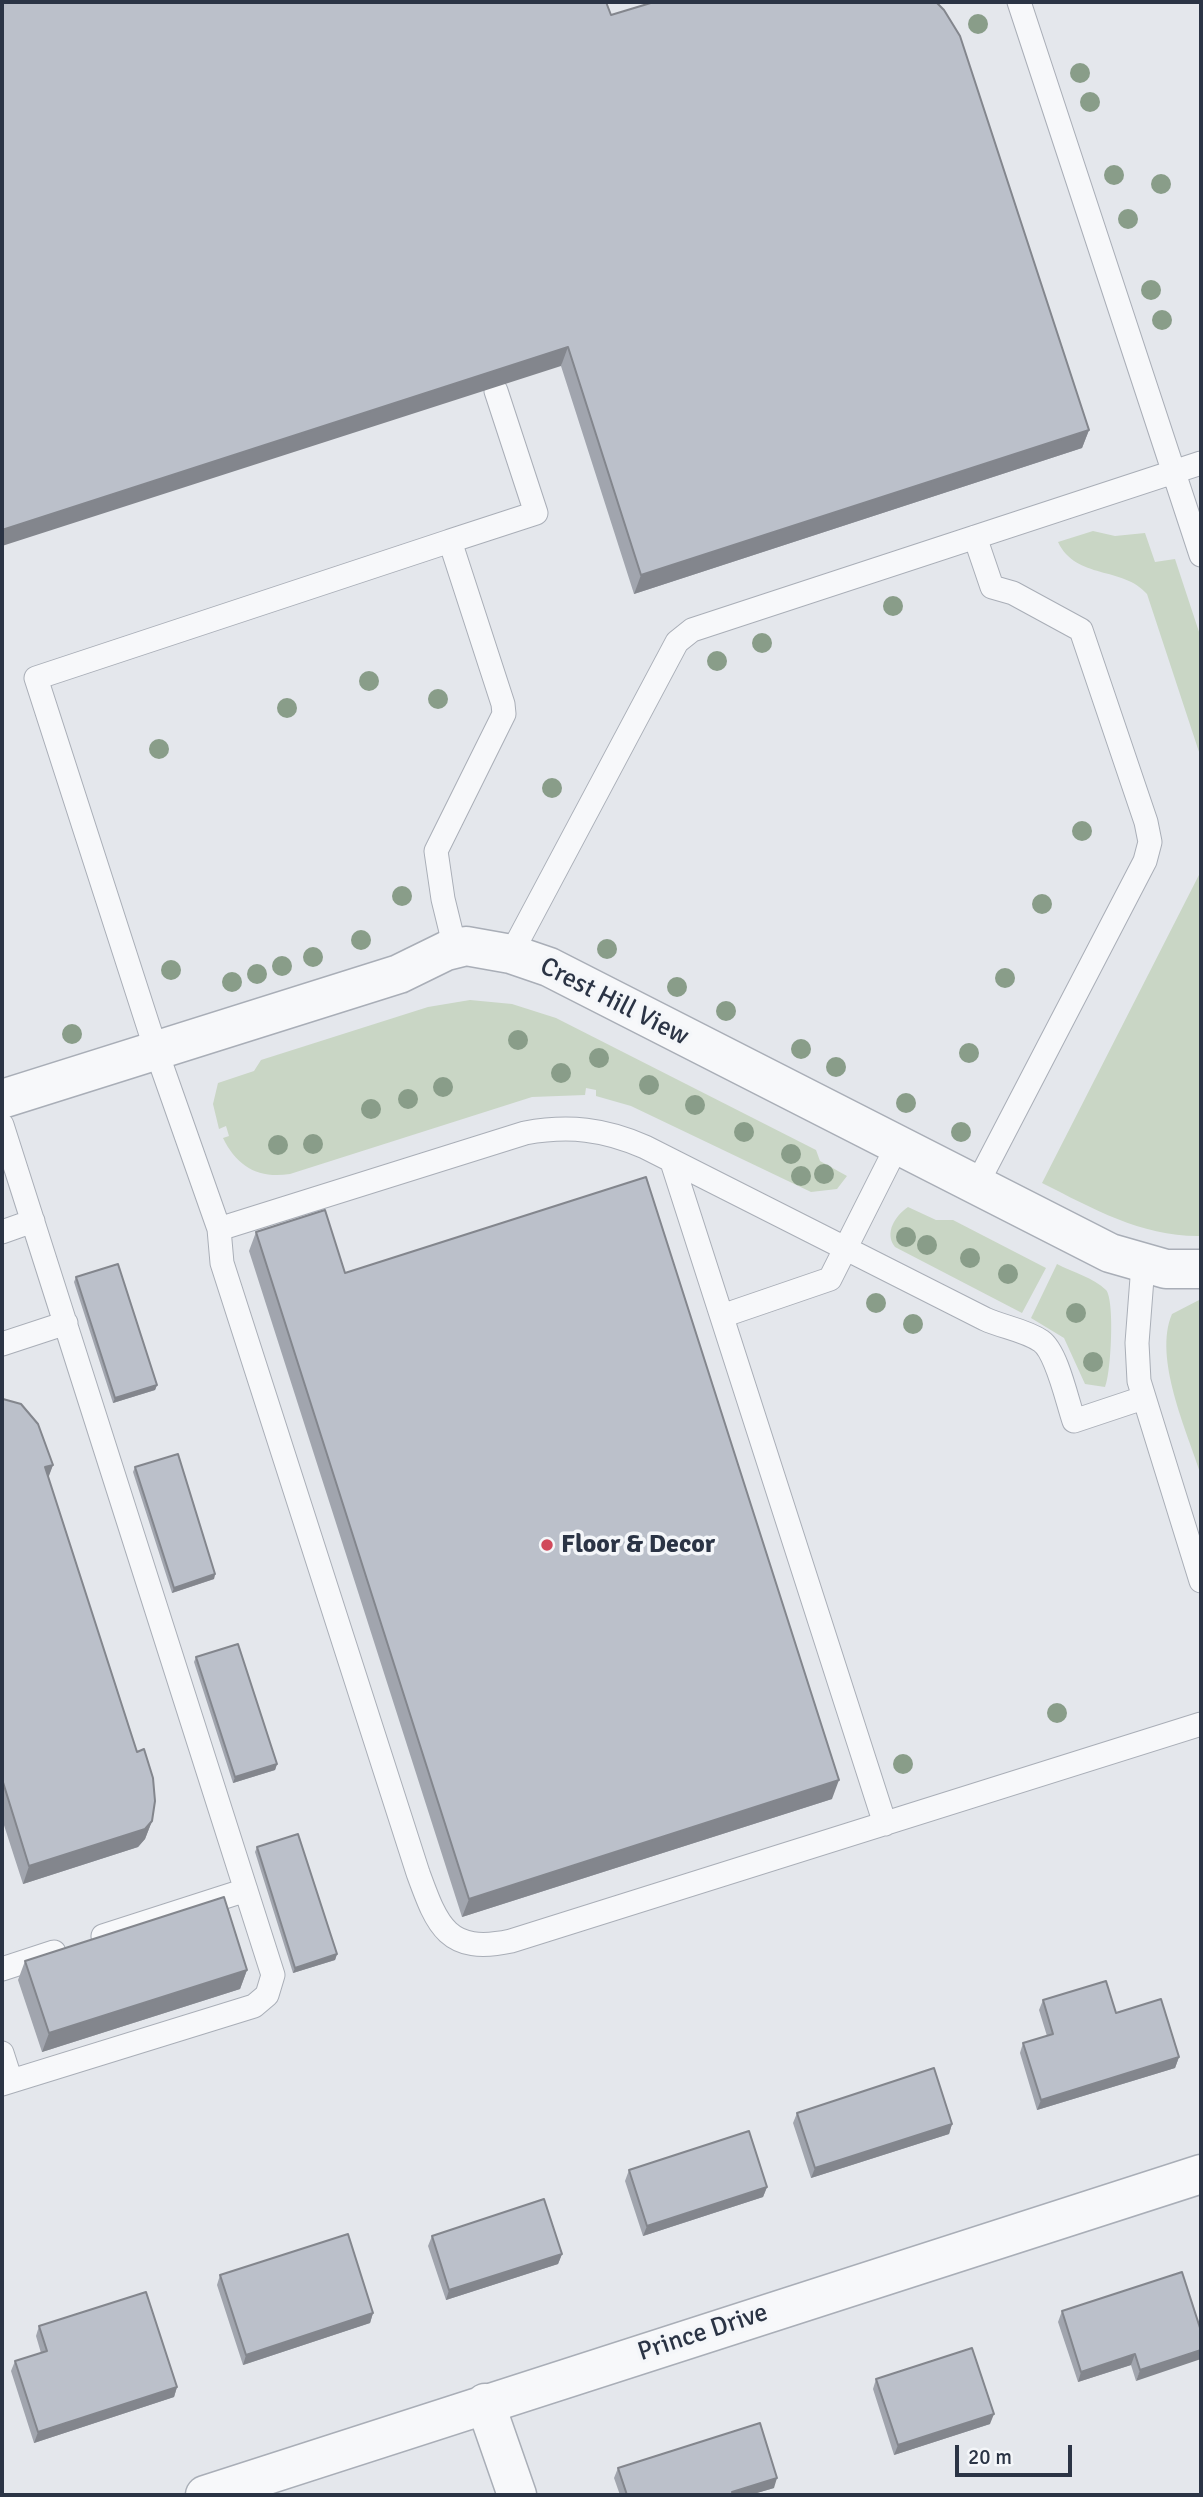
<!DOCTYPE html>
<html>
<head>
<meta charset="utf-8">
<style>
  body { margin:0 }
  #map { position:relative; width:1203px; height:2497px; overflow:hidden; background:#e4e7ec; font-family:Signika,sans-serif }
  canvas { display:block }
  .frame { position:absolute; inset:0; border:4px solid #2b3445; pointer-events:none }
  .scale { position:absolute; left:955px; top:2445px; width:117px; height:32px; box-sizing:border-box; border:4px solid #2b3445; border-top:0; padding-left:9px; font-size:21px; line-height:24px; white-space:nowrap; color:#2b3445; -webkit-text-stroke:5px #f4f6f9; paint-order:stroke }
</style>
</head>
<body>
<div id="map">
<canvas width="1203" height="2497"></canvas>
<div class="frame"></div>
<div class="scale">20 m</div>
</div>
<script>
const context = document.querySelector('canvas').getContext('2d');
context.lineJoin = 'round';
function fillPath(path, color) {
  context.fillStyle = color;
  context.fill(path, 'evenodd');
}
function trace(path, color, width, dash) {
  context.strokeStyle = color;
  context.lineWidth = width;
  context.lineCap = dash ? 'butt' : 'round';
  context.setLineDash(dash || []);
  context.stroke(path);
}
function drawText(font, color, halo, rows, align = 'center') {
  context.font = font + ' Signika,sans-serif';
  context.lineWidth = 7;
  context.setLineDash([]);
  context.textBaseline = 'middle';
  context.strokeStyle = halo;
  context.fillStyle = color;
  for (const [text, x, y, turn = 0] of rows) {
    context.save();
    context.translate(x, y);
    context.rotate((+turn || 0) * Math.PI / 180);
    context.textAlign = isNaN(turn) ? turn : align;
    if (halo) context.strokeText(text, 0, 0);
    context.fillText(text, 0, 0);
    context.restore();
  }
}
const green = new Path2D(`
  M1093,531l22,5 30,-3 10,29 20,-3 26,79v120l-54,-164c-24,-28 -71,-14 -89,-52z
  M1201,871v365c-59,1 -107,-27 -159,-53z
  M470,1000l42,4 44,14 260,132 4,11 27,15 -10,13 -26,3 -180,-86 -35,-10v-6l-10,-2 -1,7 -53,2 -242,77c-31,5 -53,-7 -67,-36l6,-2 -3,-10 -7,3 -6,-25 5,-21 36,-12 7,-11 167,-53z
  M908,1207l28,13h17l93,48 -24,45 -127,-66c-11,-14 0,-31 13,-40z
  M1057,1264c15,8 37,14 49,26 9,10 5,85 -1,97l-20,-3 -21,-46 -33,-20z
  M1201,1299v176c-14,-44 -48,-117 -29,-161z`);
const lane = new Path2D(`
  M1019,2l182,553
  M975,537l17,50 21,6 68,37 65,192 4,20 -5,19 -169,325
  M450,541l86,-28 -40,-122
  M455,948l-12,-49 -7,-48 68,-137 -1,-10 -53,-163 -414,137 120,372 63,179 3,34 196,610c19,52 29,82 93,68l690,-217
  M511,954l166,-312 15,-12 509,-167
  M2,1125l271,850 -6,20 -13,11 -252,78
  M672,1162l213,662
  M219,1229l306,-96c44,-8 79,-4 120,14l340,172c17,8 40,11 56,22 16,11 26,60 33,80l69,-23
  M2,1232l31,-11
  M1143,1265l-6,78 2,38 62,200
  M722,1316l108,-37 67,-133
  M2,1344l64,-21
  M103,1936l143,-46
  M2,1969l52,-17
  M2,2053l9,28`);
const street = new Path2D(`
  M2,1099l397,-125 47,-23 20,-5 45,8 38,13 561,286 56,16h35
  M485,2403l32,92
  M205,2495l996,-321`);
const trees = [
  [978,24],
  [1080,73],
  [1090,102],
  [1114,175],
  [1161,184],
  [1128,219],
  [1151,290],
  [1162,320],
  [893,606],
  [762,643],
  [717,661],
  [369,681],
  [438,699],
  [287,708],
  [159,749],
  [552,788],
  [1082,831],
  [402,896],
  [1042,904],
  [361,940],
  [607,949],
  [313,957],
  [282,966],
  [171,970],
  [257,974],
  [1005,978],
  [232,982],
  [677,987],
  [726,1011],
  [72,1034],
  [518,1040],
  [801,1049],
  [969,1053],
  [599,1058],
  [836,1067],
  [561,1073],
  [649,1085],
  [443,1087],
  [408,1099],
  [906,1103],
  [695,1105],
  [371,1109],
  [744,1132],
  [961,1132],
  [313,1144],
  [278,1145],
  [791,1154],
  [824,1174],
  [801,1176],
  [906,1237],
  [927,1245],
  [970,1258],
  [1008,1274],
  [876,1303],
  [1076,1313],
  [913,1324],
  [1093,1362],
  [1057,1713],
  [903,1764]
];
const wall = new Path2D(`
  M611,15l478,415 -7,18 -448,146 -73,-228z
  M256,1232l89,41 487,526 -370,118 -213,-666z
  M76,1277l81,108 -2,5 -42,13 -39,-121z
  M2,1400l51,65 -5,12 104,344 -7,18 -7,8 -115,37 -21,-65z
  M135,1467l80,107 -1,5 -42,14 -39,-121z
  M196,1657l81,107 -2,6 -42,13 -39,-121z
  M257,1847l80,107 -2,6 -42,13 -38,-121z
  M25,1961l222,9 -7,19 -198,63 -24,-72z
  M1043,2000l73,13 63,44 -4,11 -138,42 -17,-57 3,-10 24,-7 -8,-26z
  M797,2113l155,11 -3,10 -138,44 -18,-55z
  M629,2170l138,17 -4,10 -120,39 -18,-55z
  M432,2236l130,18 -4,10 -112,36 -18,-54z
  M1182,2272l-46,109 -5,-16 -53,17 -20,-60 4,-11z
  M220,2275l153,38 -3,10 -127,42 -26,-80z
  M39,2326l138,61 -3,10 -140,46 -23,-72 4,-10 26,-8 -5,-17z
  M876,2379l114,45 -96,31 -21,-66z
  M618,2468l156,20 -24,7h-130l-6,-17z`);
const shadedWall = new Path2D(`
  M568,347l-7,19 -559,180v-16z
  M1089,430l-7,18 -448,146 7,-19z
  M157,1385l-2,5 -42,13 2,-5z
  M53,1465l-7,19 -1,-17z
  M215,1574l-1,5 -42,14 2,-5z
  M277,1764l-2,6 -42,13 2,-6z
  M839,1780l-7,19 -370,118 7,-18z
  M152,1821l-7,18 -7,8 -115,37 6,-18z
  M337,1954l-2,6 -42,13 2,-5z
  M247,1970l-7,19 -198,63 7,-19z
  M1179,2057l-4,11 -138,42 4,-10z
  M952,2124l-3,10 -138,44 4,-10z
  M767,2187l-4,10 -120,39 4,-10z
  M562,2254l-4,10 -112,36 3,-10z
  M373,2313l-3,10 -127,42 3,-10z
  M1201,2350v9l-65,22 4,-11z
  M1135,2354l-4,11 -53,17 3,-10z
  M177,2387l-3,10 -140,46 4,-11z
  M994,2414l-4,10 -96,31 4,-10z
  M777,2478l-3,10 -24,7h-19l1,-3z`);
const building = new Path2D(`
  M2,2h604l5,13 43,-13h282l8,8 16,26 129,394 -448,145 -73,-228 -566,183z
  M646,1177l193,603 -370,119 -213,-667 69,-22 20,63z
  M118,1264l39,121 -42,13 -39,-121z
  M3,1399l18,5 17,20 15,41 -8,2 92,285 7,-3 9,29 2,23 -3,20 -7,8 -116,37 -27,-87v-379z
  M178,1454l37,120 -41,14 -39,-121z
  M238,1644l39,120 -42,13 -39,-120z
  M298,1834l39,120 -42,14 -38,-121z
  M224,1897l23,73 -198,63 -24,-72z
  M1106,1981l10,32 45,-14 18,58 -138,43 -18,-57 30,-9 -10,-34z
  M934,2068l18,56 -137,44 -18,-55z
  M749,2131l18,56 -120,39 -18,-56z
  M544,2199l18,55 -113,36 -17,-54z
  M348,2234l25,79 -127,42 -26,-80z
  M1182,2272l19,59v19l-61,20 -5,-16 -54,18 -19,-61z
  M146,2292l31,95 -139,45 -23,-71 32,-10 -8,-25z
  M972,2348l22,66 -96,31 -22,-66z
  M760,2423l17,55 -45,14 1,3h-106l-9,-27z`);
const markers = [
  [547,1545,7,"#d1495b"]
];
const streetNames = [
  ["Crest Hill View",614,1002,27],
  ["Prince Drive",703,2333,-18]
];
const poiNames = [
  ["Floor & Decor",561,1545]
];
fillPath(green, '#c9d6c5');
trace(lane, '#a9aeb7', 25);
trace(street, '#a9aeb7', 41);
trace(lane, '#f7f8fa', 23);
trace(street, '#f7f8fa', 38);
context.fillStyle = '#899d89';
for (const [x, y] of trees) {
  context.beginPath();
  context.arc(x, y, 10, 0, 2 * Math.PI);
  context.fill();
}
fillPath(wall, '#a1a5ae');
fillPath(shadedWall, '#83868d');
fillPath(building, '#bbc0ca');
trace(building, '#83868d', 2);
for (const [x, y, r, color] of markers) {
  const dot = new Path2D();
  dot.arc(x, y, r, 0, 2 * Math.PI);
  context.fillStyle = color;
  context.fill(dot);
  trace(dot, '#f4f6f9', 2.5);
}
drawText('26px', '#2b3445', '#f4f6f9', streetNames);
drawText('bold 26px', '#2b3445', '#f4f6f9', poiNames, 'left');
</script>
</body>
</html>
